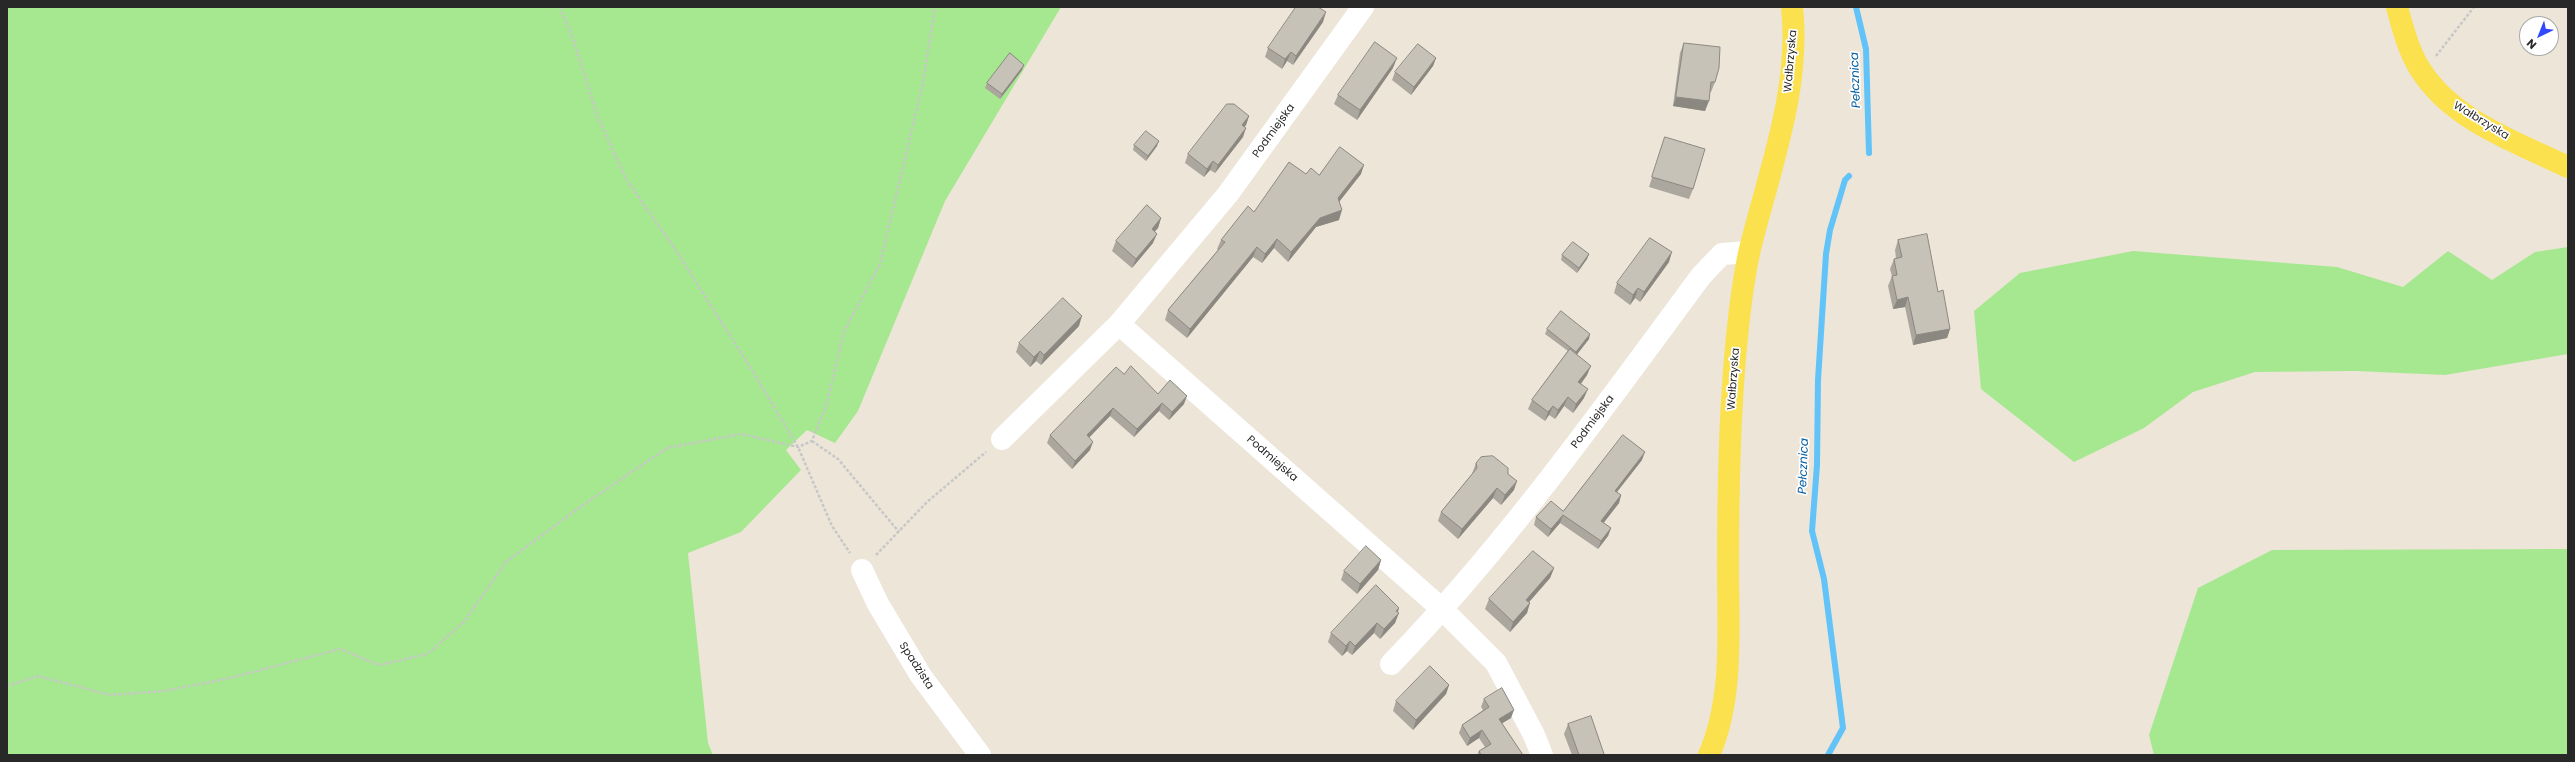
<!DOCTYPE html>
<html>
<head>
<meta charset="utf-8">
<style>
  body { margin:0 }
  #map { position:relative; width:2575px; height:762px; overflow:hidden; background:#ece5d8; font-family:Poppins,sans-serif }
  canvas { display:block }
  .frame { position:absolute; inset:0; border:8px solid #282828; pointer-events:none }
  .north { position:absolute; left:2519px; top:16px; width:40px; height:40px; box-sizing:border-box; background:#fff; border:1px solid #a9a9a9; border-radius:50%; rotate:223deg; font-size:11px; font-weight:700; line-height:16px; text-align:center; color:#282828 }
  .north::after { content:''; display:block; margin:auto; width:14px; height:18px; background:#3248ff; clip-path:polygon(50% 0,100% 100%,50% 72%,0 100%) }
</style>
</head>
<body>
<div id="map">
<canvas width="2575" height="762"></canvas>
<div class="frame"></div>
<div class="north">N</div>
</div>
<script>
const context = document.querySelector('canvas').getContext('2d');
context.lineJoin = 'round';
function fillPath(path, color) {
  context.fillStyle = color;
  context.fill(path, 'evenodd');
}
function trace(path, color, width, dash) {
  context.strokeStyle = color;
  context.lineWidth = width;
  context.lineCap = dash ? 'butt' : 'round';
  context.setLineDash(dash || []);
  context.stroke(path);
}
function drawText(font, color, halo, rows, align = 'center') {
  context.font = font + ' Poppins,sans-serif';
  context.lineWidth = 3.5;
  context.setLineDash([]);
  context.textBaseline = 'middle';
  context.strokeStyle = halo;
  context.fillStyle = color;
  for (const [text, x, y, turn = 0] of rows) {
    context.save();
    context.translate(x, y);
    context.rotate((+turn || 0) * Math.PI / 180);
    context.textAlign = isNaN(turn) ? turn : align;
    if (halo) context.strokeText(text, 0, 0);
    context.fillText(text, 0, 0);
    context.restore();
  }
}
const green = new Path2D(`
  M7,7h1054l-116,194 -87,210 -23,32 -28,-13 -21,20 15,20 -60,62 -53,21 20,190 5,12h-706z
  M2568,247v107l-123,21 -89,-4 -101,1 -62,20 -49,36 -70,34 -93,-73 -7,-78 46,-38 113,-22 204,16 66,20 45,-36 44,29 43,-28z
  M2568,549v206h-414l-5,-20 49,-147 74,-38z`);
const stream = new Path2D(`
  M1856,7l10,42 3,104
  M1828,755l15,-27 -19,-149 -12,-48 5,-66 1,-85 8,-126 4,-24 15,-50 4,-4`);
const path = new Path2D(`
  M560,7l14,35 24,76 28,61 47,67 79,124 46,77 34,79 18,27
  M2436,56l38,-49
  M812,441l26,18 61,73
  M876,555l51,-53 59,-50
  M7,686l31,-10 72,19 54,-4 66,-13 110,-29 39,16 48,-11 37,-32 42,-60 77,-57 84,-57 74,-14 57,13 14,-6 15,-38 17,-72 36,-67 43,-182 12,-75`);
const minor = new Path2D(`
  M1119,324l324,286 53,53 38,72 8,20
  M1002,439l117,-115 109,-130 135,-187
  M862,570l16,34 43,72 59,79
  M1391,664c116,-120 211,-254 310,-388l21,-22 27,-2`);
const major = new Path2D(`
  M2397,7c6,22 12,46 25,65 32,49 96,71 146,95
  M1709,755c25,-57 19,-127 19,-188 0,-70 1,-139 7,-209 3,-34 7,-75 15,-109 19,-78 51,-160 42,-242`);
const wall = new Path2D(`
  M1323,22l-30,43 -6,-4 -5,8 -17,-12 3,-9z
  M1684,43l31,39 -4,10h-1l-5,19 -32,-5 7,-53z
  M1436,58l-3,8 -22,29 -19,-15 3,-8z
  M1024,65l-2,5 -22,29 -15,-11 2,-5z
  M1393,68l-36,52 -23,-16 4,-9z
  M1249,116l-3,9 -2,2 -1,10 -28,36 -5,-3 -6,7 -19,-14 3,-9z
  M1665,137l28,52 -4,10 -40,-12z
  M1134,145l23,1 -11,15 -13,-11z
  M1306,174l13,1 42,-1 -22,28v18l-23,7 -28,35 -14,-14 -12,15 -9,-6 -66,81 -22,-18 3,-10 50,-60 -1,-1 4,-9 33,-28z
  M1161,218l-3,10 -4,4 -1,11 -21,25 -20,-17 4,-10z
  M1898,240l40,52 12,37 -3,9 -34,7 -8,-38 -12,2 -5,-23 4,-10 -2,-7 4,-10 2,-1 -1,-8z
  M1589,254l-2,5 -10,14 -16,-13 1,-5z
  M1669,262l-29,40 -5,-4 -5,7 -16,-12 3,-10z
  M1079,326l-38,39 -5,-4 -6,6 -14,-15 3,-9z
  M1547,329l42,10 -12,15 10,21 -6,9 3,14 -11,15 -9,-7 -9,13 -6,-4 -4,6 -17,-12 4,-9 36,-49 -23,-17z
  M1124,374l34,20 26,10 -15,16 -10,-9 -25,26 -24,-21 -21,21 1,13 -18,19 -25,-26 3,-8z
  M1642,460l-25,32 4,3 -2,8 -16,20 8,5 -3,8 -10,13 -38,-26 -12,14 -14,-12 2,-8 27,-6z
  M1476,463l32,11 6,16 -13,15 -8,-7 -35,41 -20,-18 3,-9 31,-38z
  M1381,560l-3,10 -21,24 -16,-14 3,-9z
  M1554,568l-4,10 -21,24 -2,11 -17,19 -25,-23 4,-10z
  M1399,608l-4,15 -15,16 -6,-6 -22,22 -5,-4 -5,5 -14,-14 3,-9z
  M1449,685l-3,9 -33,36 -20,-19 3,-10z
  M1484,699l27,19 -9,5 21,32h-46l2,-4 6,-4 -6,-9 -12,8 -8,-13 3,-8 21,-15 -2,-3z
  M1568,724l36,30v1h-32l-8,-21z`);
const shadedWall = new Path2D(`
  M1326,12l-3,10 -30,43 3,-9z
  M1291,52l-4,9 -5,8 3,-10z
  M1397,58l-4,10 -36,52 3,-10z
  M1436,58l-3,8 -22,29 3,-8z
  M1024,65l-2,5 -22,29 2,-5z
  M1676,97l33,4 -4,10 -32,-5z
  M1249,116l-3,9 -7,9 3,-9z
  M1246,128l-3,9 -28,36 3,-8z
  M1159,141l-2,5 -11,15 2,-5z
  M1213,161l-3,9 -6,7 3,-8z
  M1364,165l-3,9 -26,33 3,-9z
  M1342,210l-3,10 -23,7 -28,35 3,-10 29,-34z
  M1161,218l-3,10 -10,11 4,-10z
  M1157,234l-4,9 -21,25 4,-9z
  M1277,239l-3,9 -12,15 3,-9z
  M1257,247l-4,10 -66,81 3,-9z
  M1672,252l-3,10 -29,40 4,-10z
  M1589,254l-2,5 -10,14 2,-5z
  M1638,288l-3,10 -5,7 3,-10z
  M1908,297l-3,10 -12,2 4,-9z
  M1082,316l-3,10 -38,39 3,-10z
  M1950,329l-3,9 -34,7 3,-10z
  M1590,334l-1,5 -14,18 1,-5z
  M1040,351l-4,10 -6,6 4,-10z
  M1591,366l-4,9 -12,16 3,-9z
  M1588,389l-4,9 -11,15 3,-9z
  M1187,396l-3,8 -15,16 3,-8z
  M1568,397l-4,9 -9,13 3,-9z
  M1162,403l-3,8 -25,26 3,-8z
  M1553,406l-4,9 -4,6 3,-9z
  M1113,408l-3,8 -26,27 3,-8z
  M1093,442l-3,8 -18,19 3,-8z
  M1645,452l-3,8 -30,38 3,-7z
  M1517,481l-3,9 -13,15 4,-10z
  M1497,488l-4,10 -35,41 4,-10z
  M1621,495l-2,8 -20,26 2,-8z
  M1563,515l-3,8 -12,14 3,-8z
  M1611,528l-3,8 -10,13 3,-8z
  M1381,560l-3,10 -21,24 3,-10z
  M1554,568l-4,10 -27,31 3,-9z
  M1530,603l-3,10 -17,19 3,-10z
  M1399,608l-3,8 3,-3 -4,10 -15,16 4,-10 12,-18z
  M1377,623l-3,10 -22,22 3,-9z
  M1350,641l-3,10 -5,5 4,-10z
  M1449,685l-3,9 -33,36 3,-10z
  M1514,710l-3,8 -15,9 3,-8z
  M1482,730l-3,8 -12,8 3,-8z`);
const building = new Path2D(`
  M1296,7h22l8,5 -30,44 -5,-4 -6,7 -17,-11z
  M1375,42l22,16 -37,52 -22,-15z
  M1684,43l36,4 -1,21 -4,14h-4l-2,19 -33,-4z
  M1418,44l18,14 -22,29 -19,-15z
  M1010,53l14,12 -22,29 -15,-11z
  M1227,104h7l15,12 -7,9 4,3 -28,37 -5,-4 -6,8 -19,-15z
  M1146,131l13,10 -11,15 -14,-11z
  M1665,137l40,12 -12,40 -41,-12z
  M1340,147l24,18 -26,33 4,12 -22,8 -29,34 -14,-13 -12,15 -8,-7 -67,82 -22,-19 57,-68 -4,-2 27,-34 6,6 35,-50 17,12 5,-6 8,7z
  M1147,205l14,13 -9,11 5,5 -21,25 -20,-18z
  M1927,234l11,58 5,-2 7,39 -34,6 -8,-38 -11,3 -5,-24 5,-1 -3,-16 8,-2 -4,-17z
  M1650,238l22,14 -28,40 -6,-4 -5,7 -16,-12z
  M1573,242l16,12 -10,14 -17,-13z
  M1063,298l19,18 -38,39 -4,-4 -6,6 -15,-14z
  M1561,311l29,23 -14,18 -29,-23z
  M1570,349l21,17 -13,16 10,7 -12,15 -8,-7 -10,13 -5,-4 -5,6 -16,-12z
  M1131,366l27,28 12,-14 17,16 -15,16 -10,-9 -25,26 -24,-21 -26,27 6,7 -18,19 -25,-26 66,-68 8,7z
  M1623,435l22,17 -30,39 6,4 -20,26 10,7 -10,13 -38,-26 -12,14 -15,-12 15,-16 12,10z
  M1493,456l15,12v6l9,7 -12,14 -8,-7 -35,41 -21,-17 36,-44 -1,-5 5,-6z
  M1366,546l15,14 -21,24 -16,-13z
  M1533,551l21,17 -28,32 4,3 -17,19 -24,-23z
  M1376,585l23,23 -3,3 3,2 -15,16 -7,-6 -22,23 -5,-5 -4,5 -15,-13z
  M1430,666l19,19 -33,35 -20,-19z
  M1502,688l12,22 -15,9 24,36h-42l-2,-4 12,-7 -9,-14 -12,8 -8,-13 27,-18 -5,-8z
  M1591,716l13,38 -2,1h-23l-11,-31z`);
const streetNames = [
  ["Wałbrzyska",1791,61,-85],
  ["Wałbrzyska",2481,121,31],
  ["Podmiejska",1274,131,-54],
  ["Wałbrzyska",1734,379,-86],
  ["Podmiejska",1593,422,-53],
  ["Podmiejska",1272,459,41],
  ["Spadzista",916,666,57]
];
const waterNames = [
  ["Pełcznica",1856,80,-92],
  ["Pełcznica",1804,466,-88]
];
fillPath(green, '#a6e890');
trace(stream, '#62c3f8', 6);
trace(path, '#c7c7c7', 2.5, [3, 2]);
trace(minor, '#fff', 22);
trace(major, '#fbe14e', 22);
fillPath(wall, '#aba79e');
fillPath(shadedWall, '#8b8881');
fillPath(building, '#c7c2b8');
trace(building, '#8b8881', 1);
drawText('11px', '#282828', '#fff', streetNames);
drawText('italic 12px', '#035ea2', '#fff', waterNames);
</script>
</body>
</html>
